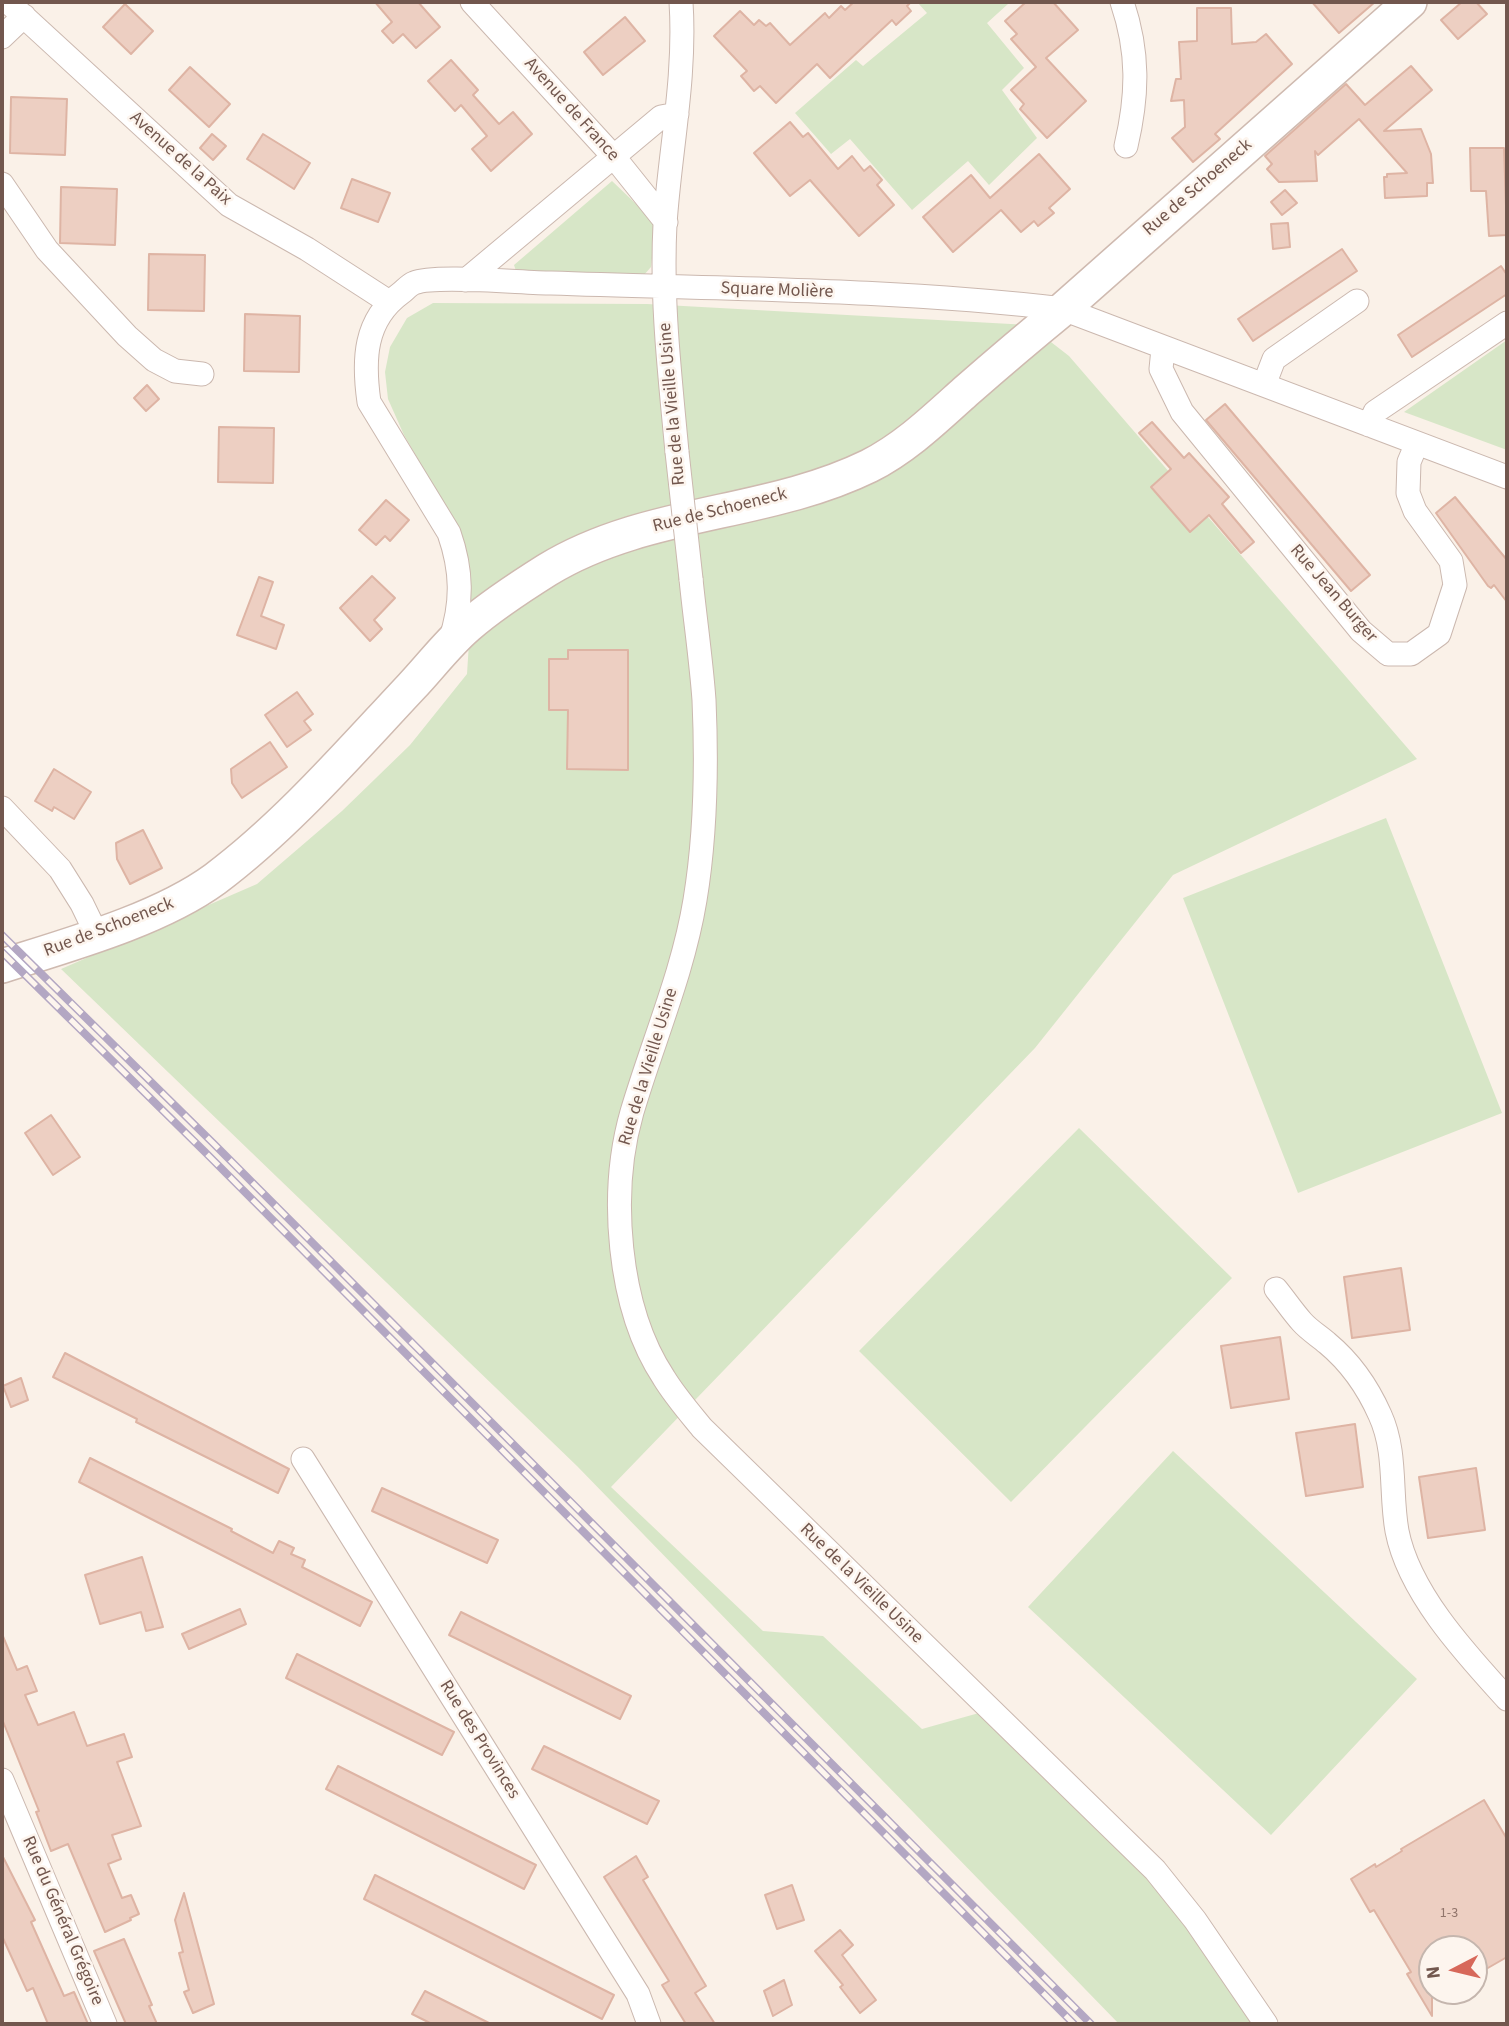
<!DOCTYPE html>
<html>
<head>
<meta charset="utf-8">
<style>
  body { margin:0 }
  #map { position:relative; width:1509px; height:2026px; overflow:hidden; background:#faf1e8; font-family:"Source Sans 3",sans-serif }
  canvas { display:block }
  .frame { position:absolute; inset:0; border:4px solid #72574e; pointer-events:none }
  .north { position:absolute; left:1418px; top:1935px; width:70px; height:70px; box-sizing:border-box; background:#fdf5ee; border:2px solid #c5b6ae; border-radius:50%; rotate:263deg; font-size:19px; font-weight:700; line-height:28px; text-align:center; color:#72574e }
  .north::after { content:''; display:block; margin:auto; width:24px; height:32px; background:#d7685a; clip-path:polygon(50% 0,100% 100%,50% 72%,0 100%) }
</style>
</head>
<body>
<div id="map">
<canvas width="1509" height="2026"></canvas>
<div class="frame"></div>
<div class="north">N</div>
</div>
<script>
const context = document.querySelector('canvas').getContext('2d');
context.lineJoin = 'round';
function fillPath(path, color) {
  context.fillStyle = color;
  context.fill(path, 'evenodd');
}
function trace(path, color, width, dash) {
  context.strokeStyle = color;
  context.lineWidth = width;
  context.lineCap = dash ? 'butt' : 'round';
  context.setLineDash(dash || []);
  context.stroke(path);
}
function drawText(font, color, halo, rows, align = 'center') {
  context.font = font + ' "Source Sans 3",sans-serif';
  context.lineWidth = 5;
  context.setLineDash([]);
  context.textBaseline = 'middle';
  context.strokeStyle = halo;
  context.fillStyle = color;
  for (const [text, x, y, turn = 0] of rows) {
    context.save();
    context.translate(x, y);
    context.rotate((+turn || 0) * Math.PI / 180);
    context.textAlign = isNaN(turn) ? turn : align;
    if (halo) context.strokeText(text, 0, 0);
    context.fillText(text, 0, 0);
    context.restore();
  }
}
const green = new Path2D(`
  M917,2h90l1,2 -21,19 37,45 -22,22 35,48 -48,47 -21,-24 -56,49 -62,-71 -19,15 -36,-41 61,-53 7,6 64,-53z
  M612,181l44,42 -5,44 -7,8 -128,-4 -2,-6z
  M433,303l214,1 382,21 40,31 348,403 -244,116 -138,173 -424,439 152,144 60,5 99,93 64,-18 163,158 114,155h-144l-542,-558 -516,-497 196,-85 85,-73 68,-66 57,-71 3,-47 -36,-140 -30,-52 -16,-36 -3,-27 5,-25 17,-29z
  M1507,340v110l-103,-38z
  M1386,818l116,295 -204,80 -115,-295z
  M1079,1128l153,150 -221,224 -152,-151z
  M1173,1451l244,228 -146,156 -243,-228z`);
const building = new Path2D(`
  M375,2h43l22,25 -24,21 -13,-14 -10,9 -11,-12 10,-9z
  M854,2h57l-4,4 4,5 -15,14 -4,-5 -62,58 -13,-14 -41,39 -16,-17 -6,5 -13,-15 6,-5 -33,-35 26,-25 14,14 5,-5 7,6 4,-3 20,22 35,-32 4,5 12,-12 4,4z
  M1026,2h27l25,28 -32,28 40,43 -39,37 -27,-29 4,-5 -13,-14 25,-23 -25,-28 6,-5 -12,-13z
  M1312,2h63l-36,31z
  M1462,2h14l11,12 -29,25 -17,-19z
  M125,4l28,27 -22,23 -28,-27z
  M1197,8h34l1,36 24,-2 10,-8 26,30 -77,70 5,5 -27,23 -21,-24 13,-11 -1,-27 -13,1 5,-22h5l-2,-37 18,-1z
  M625,17l20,24 -42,34 -19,-23z
  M451,60l27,30 -5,5 26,29 14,-12 19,22 -41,37 -19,-22 15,-13 -26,-31 -6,6 -27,-30z
  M1411,66l21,24 -48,41 37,-2 10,25 2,29h-6v13l-42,2 -1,-21h3v-3l20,-1 -48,-54 -41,36 -3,-4 2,30 -38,1 -12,-13 5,-5 -7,-8 81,-72 19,21z
  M190,67l40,37 -21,23 -40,-37z
  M11,97l56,2 -2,56 -55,-2z
  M790,122l13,15 5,-4 30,36 14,-13 12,15 6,-5 12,14 -5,5 17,20 -35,31 -49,-56 -20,16 -36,-43z
  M212,134l14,12 -13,14 -13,-12z
  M263,134l47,29 -16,26 -47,-30z
  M1470,148h34l3,87 -18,1 -3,-45h-15z
  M1039,154l31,35 -21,19 5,5 -16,13 -4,-5 -13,11 -20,-22 -48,42 -30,-35 48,-42 19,23z
  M352,179l38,14 -12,29 -37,-14z
  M61,187l56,2 -2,56 -55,-2z
  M1285,190l12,13 -15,12 -11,-13z
  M1288,223l2,24 -17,2 -2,-25z
  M1342,249l15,22 -104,70 -15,-22z
  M149,254l56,1 -1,56 -56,-1z
  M1501,266l6,9v19l-95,63 -14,-22z
  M245,314l55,2 -1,56 -55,-1z
  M147,385l12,14 -13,12 -12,-13z
  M1225,404l145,171 -19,16 -145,-171z
  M1152,422l32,36 5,-5 40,44 -7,7 32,38 -13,11 -32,-38 -19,17 -39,-45 20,-18 -32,-36z
  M219,427l55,1 -1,55 -55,-1z
  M1455,497l52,63v42l-13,-17 -3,3 -3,-2 -52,-73z
  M386,500l23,20 -19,21 -5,-5 -9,9 -17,-15z
  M372,576l23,22 -21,22 8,9 -12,12 -30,-33z
  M259,577l14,5 -12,34 23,9 -8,24 -39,-14z
  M568,650h60v120l-61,-1 1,-59h-19v-51h19z
  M297,692l16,22 -9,7 7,9 -24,17 -22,-32z
  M270,742l17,25 -45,31 -10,-15 -1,-14z
  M54,769l37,23 -17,27 -20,-12 -2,4 -17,-10z
  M143,830l19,38 -32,16 -13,-25 -1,-16z
  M51,1115l29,42 -27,18 -28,-42z
  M1401,1268l9,62 -58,8 -8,-61z
  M1280,1337l9,62 -58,9 -10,-62z
  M65,1353l224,116 -11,24 -142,-71 1,-3 -84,-42z
  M21,1378l7,22 -17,7 -8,-21z
  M1355,1424l8,63 -57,9 -10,-63z
  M90,1458l142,71 -1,2 42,22 6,-12 15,7 -3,6 14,6 -3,7 70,35 -12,24 -281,-144z
  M1476,1468l9,62 -57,8 -9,-61z
  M382,1488l116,52 -11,23 -115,-52z
  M142,1557l21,70 -17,4 -5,-19 -41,12 -15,-49z
  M240,1609l6,15 -57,25 -7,-15z
  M461,1612l170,84 -11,23 -171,-84z
  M2,1634l15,36 10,-4 10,25 -12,4 13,30 36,-13 13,34 37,-12 8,23 -15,5 24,64 -29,9 9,24 -13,5 14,34 9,-3 8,19 -9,4 1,2 -26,12 -37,-88 -17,7 -15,-39 3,-1 -37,-92z
  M297,1654l157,78 -12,23 -156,-77z
  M544,1746l115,55 -12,23 -115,-55z
  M338,1766l198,99 -12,24 -198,-100z
  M1484,1800l23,39v118l-33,19v-27h-42v67l-25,-42 4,-2 -37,-62 -4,2 -19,-33 24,-15 1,3 26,-16 -1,-2z
  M2,1855l33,65 -4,2 33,74 10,-4 14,32h-40l-15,-36 -6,3 -25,-55z
  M636,1856l12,21 -5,3 63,106 -11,7 20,31h-29l-24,-39 7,-4 -65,-104z
  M375,1875l239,120 -12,24 -238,-120z
  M792,1885l12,35 -27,9 -12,-34z
  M184,1893l30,111 -21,9 -9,-21 5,-2 -10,-37 4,-1 -8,-32z
  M840,1930l13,15 -11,10 34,45 -16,13 -20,-26 3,-2 -28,-34z
  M124,1939l28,66 -3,1 8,18h-31l-32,-73z
  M784,1980l8,25 -19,11 -9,-25z
  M425,1991l66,33h-59l-20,-10z`);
const street = new Path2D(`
  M8,2l221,203 78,44 82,53
  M472,2l142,155 52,65
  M1122,2c17,50 16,93 4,144
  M2,37l22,-21
  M2,184l45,66 80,86 27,24 21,11 27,3
  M466,280l195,-163 16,-3
  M1163,349l-2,20 21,43 179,219 27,23h23l28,-20 16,-49 -4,-24 -36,-50 -7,-18 1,-31 8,-19
  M1264,385l10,-26 83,-58
  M1369,425l6,-13 132,-89
  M677,452c-7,-76 -16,-151 -12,-228 5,-74 21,-147 16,-222
  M691,579c4,40 10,80 13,121 3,67 2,133 -9,200 -12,73 -42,141 -63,212 -23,80 -15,195 32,266 11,18 25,34 38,50l453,442 40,50 71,104
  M450,641c13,-38 12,-71 -1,-108l-80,-131c-6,-42 -5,-82 32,-109 4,-3 8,-8 13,-10 21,-9 109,0 137,0 170,6 343,6 512,26l444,168
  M2,808l58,61 22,35 15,31
  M1276,1289c9,11 17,23 26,33 7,8 17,14 25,21 23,19 41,45 53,72 17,37 10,78 17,116 12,62 69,123 110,168
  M303,1459l335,535 11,30
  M2,1780l103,244`);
const secondary = new Path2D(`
  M2,966c66,-21 157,-46 213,-87 71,-53 135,-127 196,-192 19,-20 36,-43 57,-61 24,-21 52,-39 79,-56 98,-60 220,-54 322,-104 36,-18 66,-47 96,-74 32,-28 65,-56 98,-83l347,-307`);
const rail = new Path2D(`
  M2,935l212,209 877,880
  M2,952l204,201 868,871`);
const streetBridge = new Path2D(`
  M677,452l14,127`);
const numberNames = [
  ["1-3",1449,1914]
];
const streetNames = [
  ["Avenue de France",571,110,48],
  ["Avenue de la Paix",180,159,42],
  ["Rue de Schoeneck",1198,188,-41],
  ["Square Molière",777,291,2],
  ["Rue de la Vieille Usine",673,404,-95],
  ["Rue de Schoeneck",720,511,-14],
  ["Rue Jean Burger",1333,594,49],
  ["Rue de Schoeneck",109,928,-21],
  ["Rue de la Vieille Usine",649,1067,-73],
  ["Rue de la Vieille Usine",861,1584,44],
  ["Rue des Provinces",479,1740,58],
  ["Rue du Général Grégoire",62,1921,67]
];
fillPath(green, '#d7e6c7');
fillPath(building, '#edcfc2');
trace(building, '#deb4a4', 2);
trace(street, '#cbb8af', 25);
trace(secondary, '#cfbab0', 36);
trace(street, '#fff', 23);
trace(secondary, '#fff', 33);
trace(rail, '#b3a7c3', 8);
trace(rail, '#fdf5ee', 5, [16]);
trace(streetBridge, '#cbb8af', 25, []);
trace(streetBridge, '#fff', 23);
drawText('14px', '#91756b', null, numberNames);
drawText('18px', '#72574e', '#fdf5ee', streetNames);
</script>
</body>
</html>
